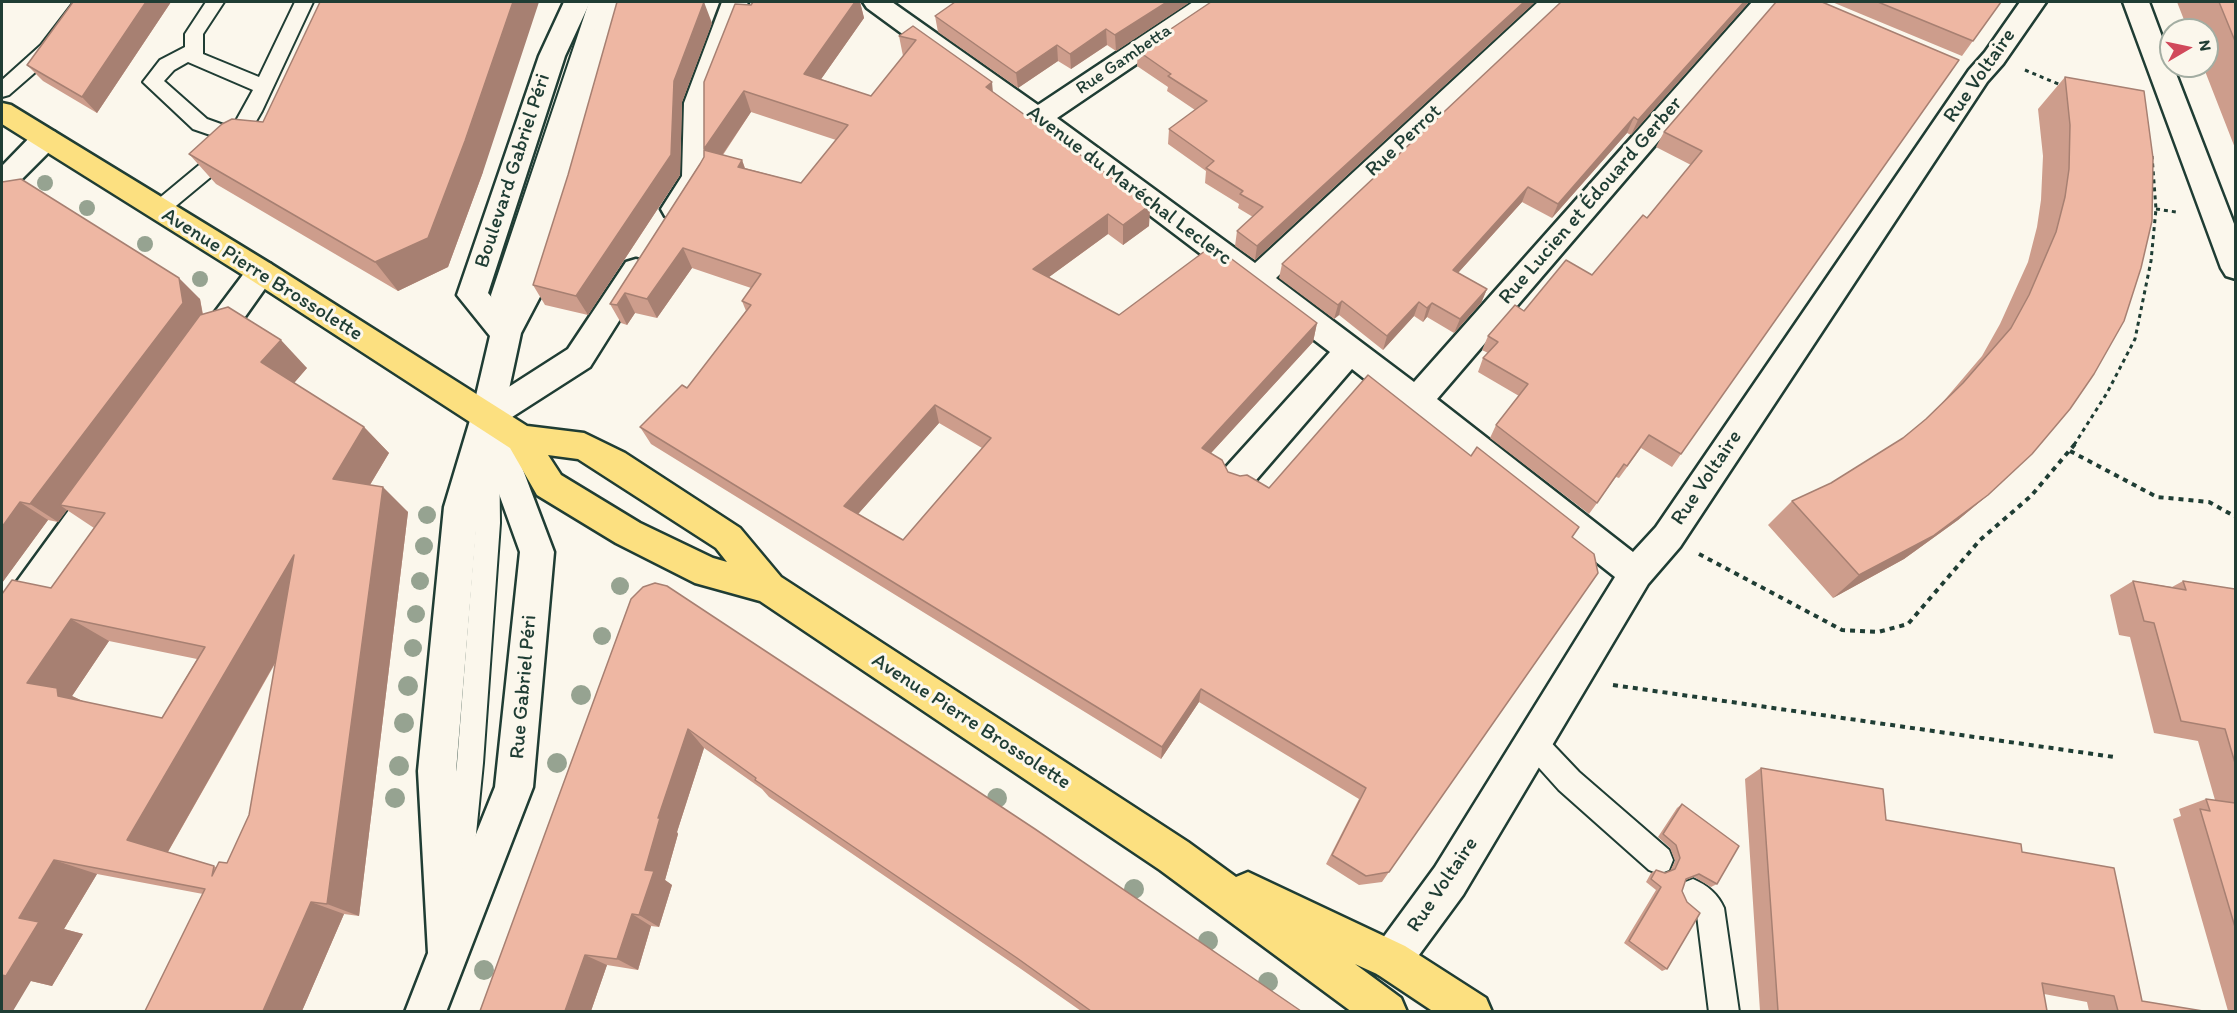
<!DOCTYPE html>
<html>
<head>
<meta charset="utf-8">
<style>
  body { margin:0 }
  #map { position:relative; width:2237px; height:1013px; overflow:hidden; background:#fbf7ec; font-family:Itim,sans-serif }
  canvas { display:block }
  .frame { position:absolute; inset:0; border:3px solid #1f3d34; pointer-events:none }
  .north { position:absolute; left:2159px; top:18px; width:60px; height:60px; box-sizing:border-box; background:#fbf7ec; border:2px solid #a3ada2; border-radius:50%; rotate:81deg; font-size:16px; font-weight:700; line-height:24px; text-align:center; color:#1f3d34 }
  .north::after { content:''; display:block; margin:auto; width:21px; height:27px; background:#d1495b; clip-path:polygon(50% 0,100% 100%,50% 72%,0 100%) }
</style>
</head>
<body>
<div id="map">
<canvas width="2237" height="1013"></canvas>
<div class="frame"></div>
<div class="north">N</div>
</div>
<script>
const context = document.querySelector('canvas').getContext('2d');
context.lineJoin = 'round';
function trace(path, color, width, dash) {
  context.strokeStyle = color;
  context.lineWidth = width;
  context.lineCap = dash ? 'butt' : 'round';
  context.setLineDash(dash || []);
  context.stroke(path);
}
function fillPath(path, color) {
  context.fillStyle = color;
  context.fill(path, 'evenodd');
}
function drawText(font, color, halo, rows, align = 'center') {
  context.font = font + ' Itim,sans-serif';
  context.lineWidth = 6;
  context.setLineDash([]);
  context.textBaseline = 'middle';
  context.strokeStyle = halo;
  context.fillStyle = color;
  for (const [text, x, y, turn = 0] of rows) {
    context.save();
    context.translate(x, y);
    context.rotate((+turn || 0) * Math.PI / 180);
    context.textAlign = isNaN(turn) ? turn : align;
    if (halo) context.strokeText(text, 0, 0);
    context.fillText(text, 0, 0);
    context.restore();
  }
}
const pathFar1 = new Path2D(`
  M2025,70l38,16
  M2156,209l20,3
  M2074,445l33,-52 28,-54 16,-78 5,-52 -4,-53`);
const path = new Path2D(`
  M2070,451l87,46 52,5 27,15
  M1699,554l143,76 36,2 30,-8 72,-84 51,-44 44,-52
  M1613,685l501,72`);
const service = new Path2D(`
  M74,2h18l-37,53 -46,40 -7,2v-17l39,-35z
  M206,2h18l-21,32v20l56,23 36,-75h18l-51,109 -26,45 -71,59 -7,3 -7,-3 -3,-5 3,-5 71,-59 3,-6 -32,-11 -50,-47 17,-22 25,-13v-13zM188,62l65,28 -21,38 -25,-9 -43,-38 10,-11z
  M589,2h18l-94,293 4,38 -3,6 -8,3 -8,-3 -3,-6 -4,-38z
  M487,429l8,3 4,7 1,84 -17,240 -12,122 -4,10 -10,4 -10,-4 -4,-10 14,-122 19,-240 -1,-84 4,-7z
  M1532,728l9,4 38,40 90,78 4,10 -4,10 -10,4 -10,-4 -90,-80 -36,-40 -4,-9 4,-9z
  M1693,879c14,6 25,15 31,29l15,104h-30l-12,-97 -14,-12 -4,-10 4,-10z`);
const minor = new Path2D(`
  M722,2h26l-38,101v74l-25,39 -10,4 -10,-4 -4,-7 21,-33 2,-73z
  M863,2h29l146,103 155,-103h29l-3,6 -162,110 198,145 283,-261h27l-3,6 -286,270 138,104 338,-380h26l-341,397 196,153 23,-25 313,-457 16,-18 35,-50h26l-43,62 -16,18 -307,465 -32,37 -185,311 -58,79 -14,6 -14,-6 -6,-14 6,-14 58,-79 180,-290 -263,-208 -102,118 -12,4 -12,-4 -4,-10 4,-10 104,-115 -191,-145 -272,-199z
  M2123,2h26l22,59v5h2l63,163v50l-10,-3 -5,-8z
  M45,129l10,3 4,7 -4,7 -43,43 -10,3v-26l33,-34z
  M636,259l10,3 5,8 -61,97 -92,59 -11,4 -11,-4 -5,-9 5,-9 92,-59 58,-87z
  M261,261l10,3 5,8 -5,8 -53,75 -11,3 -11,-3 -4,-9 4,-9 55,-73z
  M108,469l12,4 4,10 -4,10 -106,147 -12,5v-43l94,-129z`);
const secondary = new Path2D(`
  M564,2h26l-25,54 -77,237 15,17 9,-17 91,-291h25l-86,291 -21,40 -18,84 51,135 -21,235 -87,225h-41l23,-59 -10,-182 26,-264 27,-90 19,-81 -33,-41 82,-239zM489,466l31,86 -25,235 -33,82 -6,-98 22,-264z`);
const primary = new Path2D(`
  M2,103l9,2 260,159 256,162 57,7 41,20 115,75 41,49 407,265 48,35 12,-5 157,74 81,52 6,14h-58l-57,-38 -22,-10 46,34 6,14h-55l-192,-142 -400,-269 -65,-18 -79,-40 -79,-48 -27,-47 -259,-168 -249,-156zM548,455l30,4 138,89 11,14 -14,-4 -73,-35 -79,-48z`);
const trees = [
  [45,183,8],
  [87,208,8],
  [145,244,8],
  [200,279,8],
  [427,515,9],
  [424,546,9],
  [420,581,9],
  [620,586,9],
  [416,614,9],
  [602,636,9],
  [413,648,9],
  [408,686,10],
  [581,695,10],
  [404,723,10],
  [557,763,10],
  [399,766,10],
  [395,798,10],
  [997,798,10],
  [1134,889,10],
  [1208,941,10],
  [484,970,10],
  [1268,982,10]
];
const wall = new Path2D(`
  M171,2l-74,111 -54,-32 -16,-16z
  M753,2h107l4,16 -43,61 50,17 32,-40 -4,-20 14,-10 80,66 157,113 -1,21 -26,19 -15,-11 -59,43 70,38 198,8 -4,19 -102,111 17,19 41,16 303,49 -183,335 -7,10 -23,3 -33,-21 33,-65 -160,-97 -38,57 -510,-315 -11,-17 47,-39 59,-77 -4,-10 9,-13 -59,-20 -35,50 -22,-5 -8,12 -6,-2 -11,-19 94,-147zM751,112l85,28 -35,43 -56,-15 -3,-8 -19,-5zM939,423l43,25 -79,92 -45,-26z
  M955,2h235l-74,49 -9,-6 -36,24 -13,-8 -40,27 -80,-56 -3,-16z
  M1211,2h324l-280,258 -20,-14 2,-15 16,-14 -15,-9 1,-4 -34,-21 1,-12 -38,-27 1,-15 26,-19 -28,-19 1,-4 -31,-21 1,-15z
  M1749,2l-118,133 -4,-2 -75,85 -30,-16 -64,71 29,16 -6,14 -27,30 -27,-16 -4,5 -9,-6 -31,34 -44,-35 -5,4 -55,-41 3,-14z
  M1776,2l-95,452 -9,13 -31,-19 -22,30 -3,-1 -27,37 -99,-76 6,-13 23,-29 -41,-24 5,-14 5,-5 -6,-3 6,-14 36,-25 68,-36 55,-57 44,-53 -35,-18 8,-15z
  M1832,2h169l-39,54z
  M2177,2h58v146l-32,-82h4v-36h-19z
  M712,23l-30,79 -2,73 -92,140 -43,-10 -12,-20z
  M2065,77l79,14 -156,404 -30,25 -54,39 -71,39 -65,-73 24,-24 39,-18 72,-45 23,-19 10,-9 46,-54 18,-32 28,-62 9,-35 4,-27 2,-44 -5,-47z
  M263,122l220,50 -35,95 -50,24 -182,-107 -27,-30z
  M2,182l198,117 3,15 104,54 -13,15 70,44 25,26 -19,32 38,27 -49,404 -15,-2 -42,97h-157l58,-117 -106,-20 -33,55 19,5 -31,52 -21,-5 20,-393 43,-60 -27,-18 -9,12 -10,-2 -46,63zM109,641l88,18 -35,59 -78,-16 -12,-6zM276,662l-27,153 -22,48 -11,4 -48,-15z
  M2133,581l39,6 11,-6 52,8v422h-7l-55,-192 8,-3 -2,-7 27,-10 9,1 -17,-59 -44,-8 -24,-96 -11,-2 -9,-40z
  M631,599l670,412h-220l-60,-42 -252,-172 -7,-8 -58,-41 -27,84 1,2 -13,46 7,5 -13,42 -8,-1 -13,44 -31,-5 -16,46h-111z
  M1761,768l125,52 136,32 120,149 61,10h-114l-2,-9 -43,-8 3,17h-287l-15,-232z
  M1682,804l35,80 -6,3 -17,-10 -8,3 -4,11 -15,78 -5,2 -38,-28 32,-53 -10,-8 5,-9 5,-3 9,3 5,-2 5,-10 -5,-13 -12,-11 19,-29z`);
const shadedWall = new Path2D(`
  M146,2h25l-74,111 -15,-16z
  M513,2h26l-56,170 -35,95 -50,24 -23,-29z
  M704,2l8,21 -30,79 -2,73 -92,140 -12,-19 98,-215z
  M855,2h5l4,16 -54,77 -6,-21z
  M1167,2h23l-74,49 -1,-16z
  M1524,2h11l-280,258 2,-14z
  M1744,2h5l-118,133 7,-15z
  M1106,29l1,16 -36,24 -1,-15z
  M1057,45l1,16 -40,27 -2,-15z
  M992,82l2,22 -8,-17z
  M744,91l7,21 -39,58 -8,-21z
  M1634,117l-7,16 -75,85 6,-14z
  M742,160l7,21 -11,-14z
  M1528,187l-6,15 -74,82 5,-14z
  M1150,205l-1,21 -26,19v-20z
  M1108,214v20l-74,54 -1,-19z
  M683,248l9,20 -35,50 -10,-19z
  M179,278l21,21 4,24 -144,182 7,5 -9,12 -28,-18z
  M1487,289l-6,14 -27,30 6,-14z
  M625,293l10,20 -8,12 -10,-20z
  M1342,301l-3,14 -5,4 4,-14z
  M1419,302l-5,14 -31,34 4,-14z
  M1432,303l-5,14 -4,5 4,-14z
  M1317,323l-4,19 -113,123 2,-17z
  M281,340l26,28 -19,22 -27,-28z
  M935,405l4,18 -88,99 -7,-16z
  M364,427l25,26 -30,50 -26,-24z
  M383,487l25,25 -49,404 -32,-12z
  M1988,495l-30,25 -54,39 -71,39 26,-23z
  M20,502l28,18 -46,63v-56z
  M294,555l29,23 -157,277 -39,-15z
  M71,619l38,22 -37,55 24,11 2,8 -71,-32z
  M1201,689l-2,13 -38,57 1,-12z
  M688,729l16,19 -27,84 1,2 -13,46 7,5 -13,42 -20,-12 6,-45 13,-52z
  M54,860l43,14 -33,55 19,5 -31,52 -21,-5 -18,30h-11v-36l17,-57z
  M311,902l33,12 -42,97h-39z
  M632,914l19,12 -13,44 -21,-11z
  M585,955l22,10 -16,46h-26z`);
const building = new Path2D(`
  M73,2h73l-64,95 -55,-32z
  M320,2h193l-48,139 -37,97 -53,24 -186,-108 33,-30 10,-5 31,3z
  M617,2h87l-30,79 -3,74 -95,141 -43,-11 35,-110z
  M753,2h102l-51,72 67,22 45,-56 -17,-4 14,-10 79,56 -6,5 164,118 -27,20 -15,-11 -75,55 86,46 94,-70 104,78 -115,125 20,12 6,12 12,4 7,-1 22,13 99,-113 103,81 6,-9 102,80 -7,10 22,17 4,19 -209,299 -23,4 -34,-21 34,-67 -165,-99 -39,58 -522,-320 42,-42 5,3 64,-83 -9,-4 19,-27 -78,-26 -36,51 -22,-6 -8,12 -7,-1 90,-140 4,-7v-7l38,10 -4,7 63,16 47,-58 -104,-34 -40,58v-67l31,-78 16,1zM935,405l56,33 -88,102 -59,-34z
  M955,2h212l-52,33 -9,-6 -36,25 -13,-9 -41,28 -81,-57z
  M1211,2h313l-267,244 -20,-15 26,-24 -23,-13 3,-3 -37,-23 8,-7 -45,-32 38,-28 -39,-25 3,-2 -33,-23z
  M1561,2h183l-106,118 -4,-3 -76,87 -30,-17 -75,83 34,19 -27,30 -28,-16 -5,5 -8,-6 -32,34 -45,-35 -4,4 -56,-41z
  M1776,2h46l137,58 -278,394 -32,-19 -22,31 -3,-2 -27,39 -101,-78 32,-41 -45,-26 15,-16 -10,-6 27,-31 9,6 42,-51 26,15 51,-60 4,3 55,-67 -38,-19z
  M1878,2h123l-28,39z
  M2219,2h16v39z
  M2065,77l79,14 9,67 -1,63 -11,47 -17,53 -30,53 -24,35 -38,45 -44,41 -55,41 -74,39 -67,-74 39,-18 72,-45 23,-19 37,-36 48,-55 18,-33 27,-63 9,-35 4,-28 1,-44z
  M21,179l158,99 4,25 -153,201 -10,-2 -18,25v-345z
  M228,307l53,33 -20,22 103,65 -31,52 50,8 -56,417 -16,-2 -48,109h-118l60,-122 -151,-29 -35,58 20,4 -33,54 -4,-1v-381l10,-14 39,8 54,-75 -45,-8 140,-190zM294,555l-45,260 -22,48 -8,-1 -7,14 2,-10 -87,-26zM71,619l134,28 -43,71 -104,-22 -1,-8 -30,-5z
  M2133,581l53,9 -3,-9 52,8v174l-10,-34 -44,-8 -27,-98 -10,-2z
  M655,583l12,3 368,243 266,182h-210l-74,-53 -262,-178 1,-2 -68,-49 -30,89h2l-15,52 9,1 -15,44 -7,-1 -15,45 -32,-4 -20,56h-85l151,-412 12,-12z
  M1761,768l122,21 3,31 135,24 1,8 92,16 28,133 61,10h-85l-4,-15 -72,-13 5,28h-269z
  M2206,799l29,4v124l-35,-118 10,2z
  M1682,804l57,42 -22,38 -18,-10 -13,5 -4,12 5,11 13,11 -33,56 -38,-28 32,-54 -10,-8 5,-9 9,3 10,-4 5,-11 -4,-13 -13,-11z`);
const farStreetnames = [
  ["Rue Gambetta",1124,60,-34]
];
const streetNames = [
  ["Rue Voltaire",1980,76,-55],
  ["Rue Perrot",1404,141,-43],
  ["Boulevard Gabriel Péri",513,171,-72],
  ["Avenue du Maréchal Leclerc",1129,186,37],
  ["Rue Lucien et Édouard Gerber",1591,201,-49],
  ["Avenue Pierre Brossolette",262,275,32],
  ["Rue Voltaire",1707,478,-56],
  ["Rue Gabriel Péri",524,687,-85],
  ["Avenue Pierre Brossolette",971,722,33],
  ["Rue Voltaire",1443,885,-56]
];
trace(service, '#1f3d34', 4);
trace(minor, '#1f3d34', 5);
trace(secondary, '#1f3d34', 5);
trace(primary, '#1f3d34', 5);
trace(pathFar1, '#1f3d34', 3, [4, 4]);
trace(path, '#1f3d34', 4, [5, 5]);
fillPath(service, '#fbf7ec');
fillPath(minor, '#fbf7ec');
fillPath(secondary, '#fbf7ec');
fillPath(primary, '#fce080');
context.fillStyle = '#96a391';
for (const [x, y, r] of trees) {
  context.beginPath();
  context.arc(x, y, r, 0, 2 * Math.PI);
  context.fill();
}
fillPath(wall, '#cd9d8c');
fillPath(shadedWall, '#a78072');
fillPath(building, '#eeb7a3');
trace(building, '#a78072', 1.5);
drawText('18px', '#1f3d34', '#fbf7ec', farStreetnames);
drawText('21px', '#1f3d34', '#fbf7ec', streetNames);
</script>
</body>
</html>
